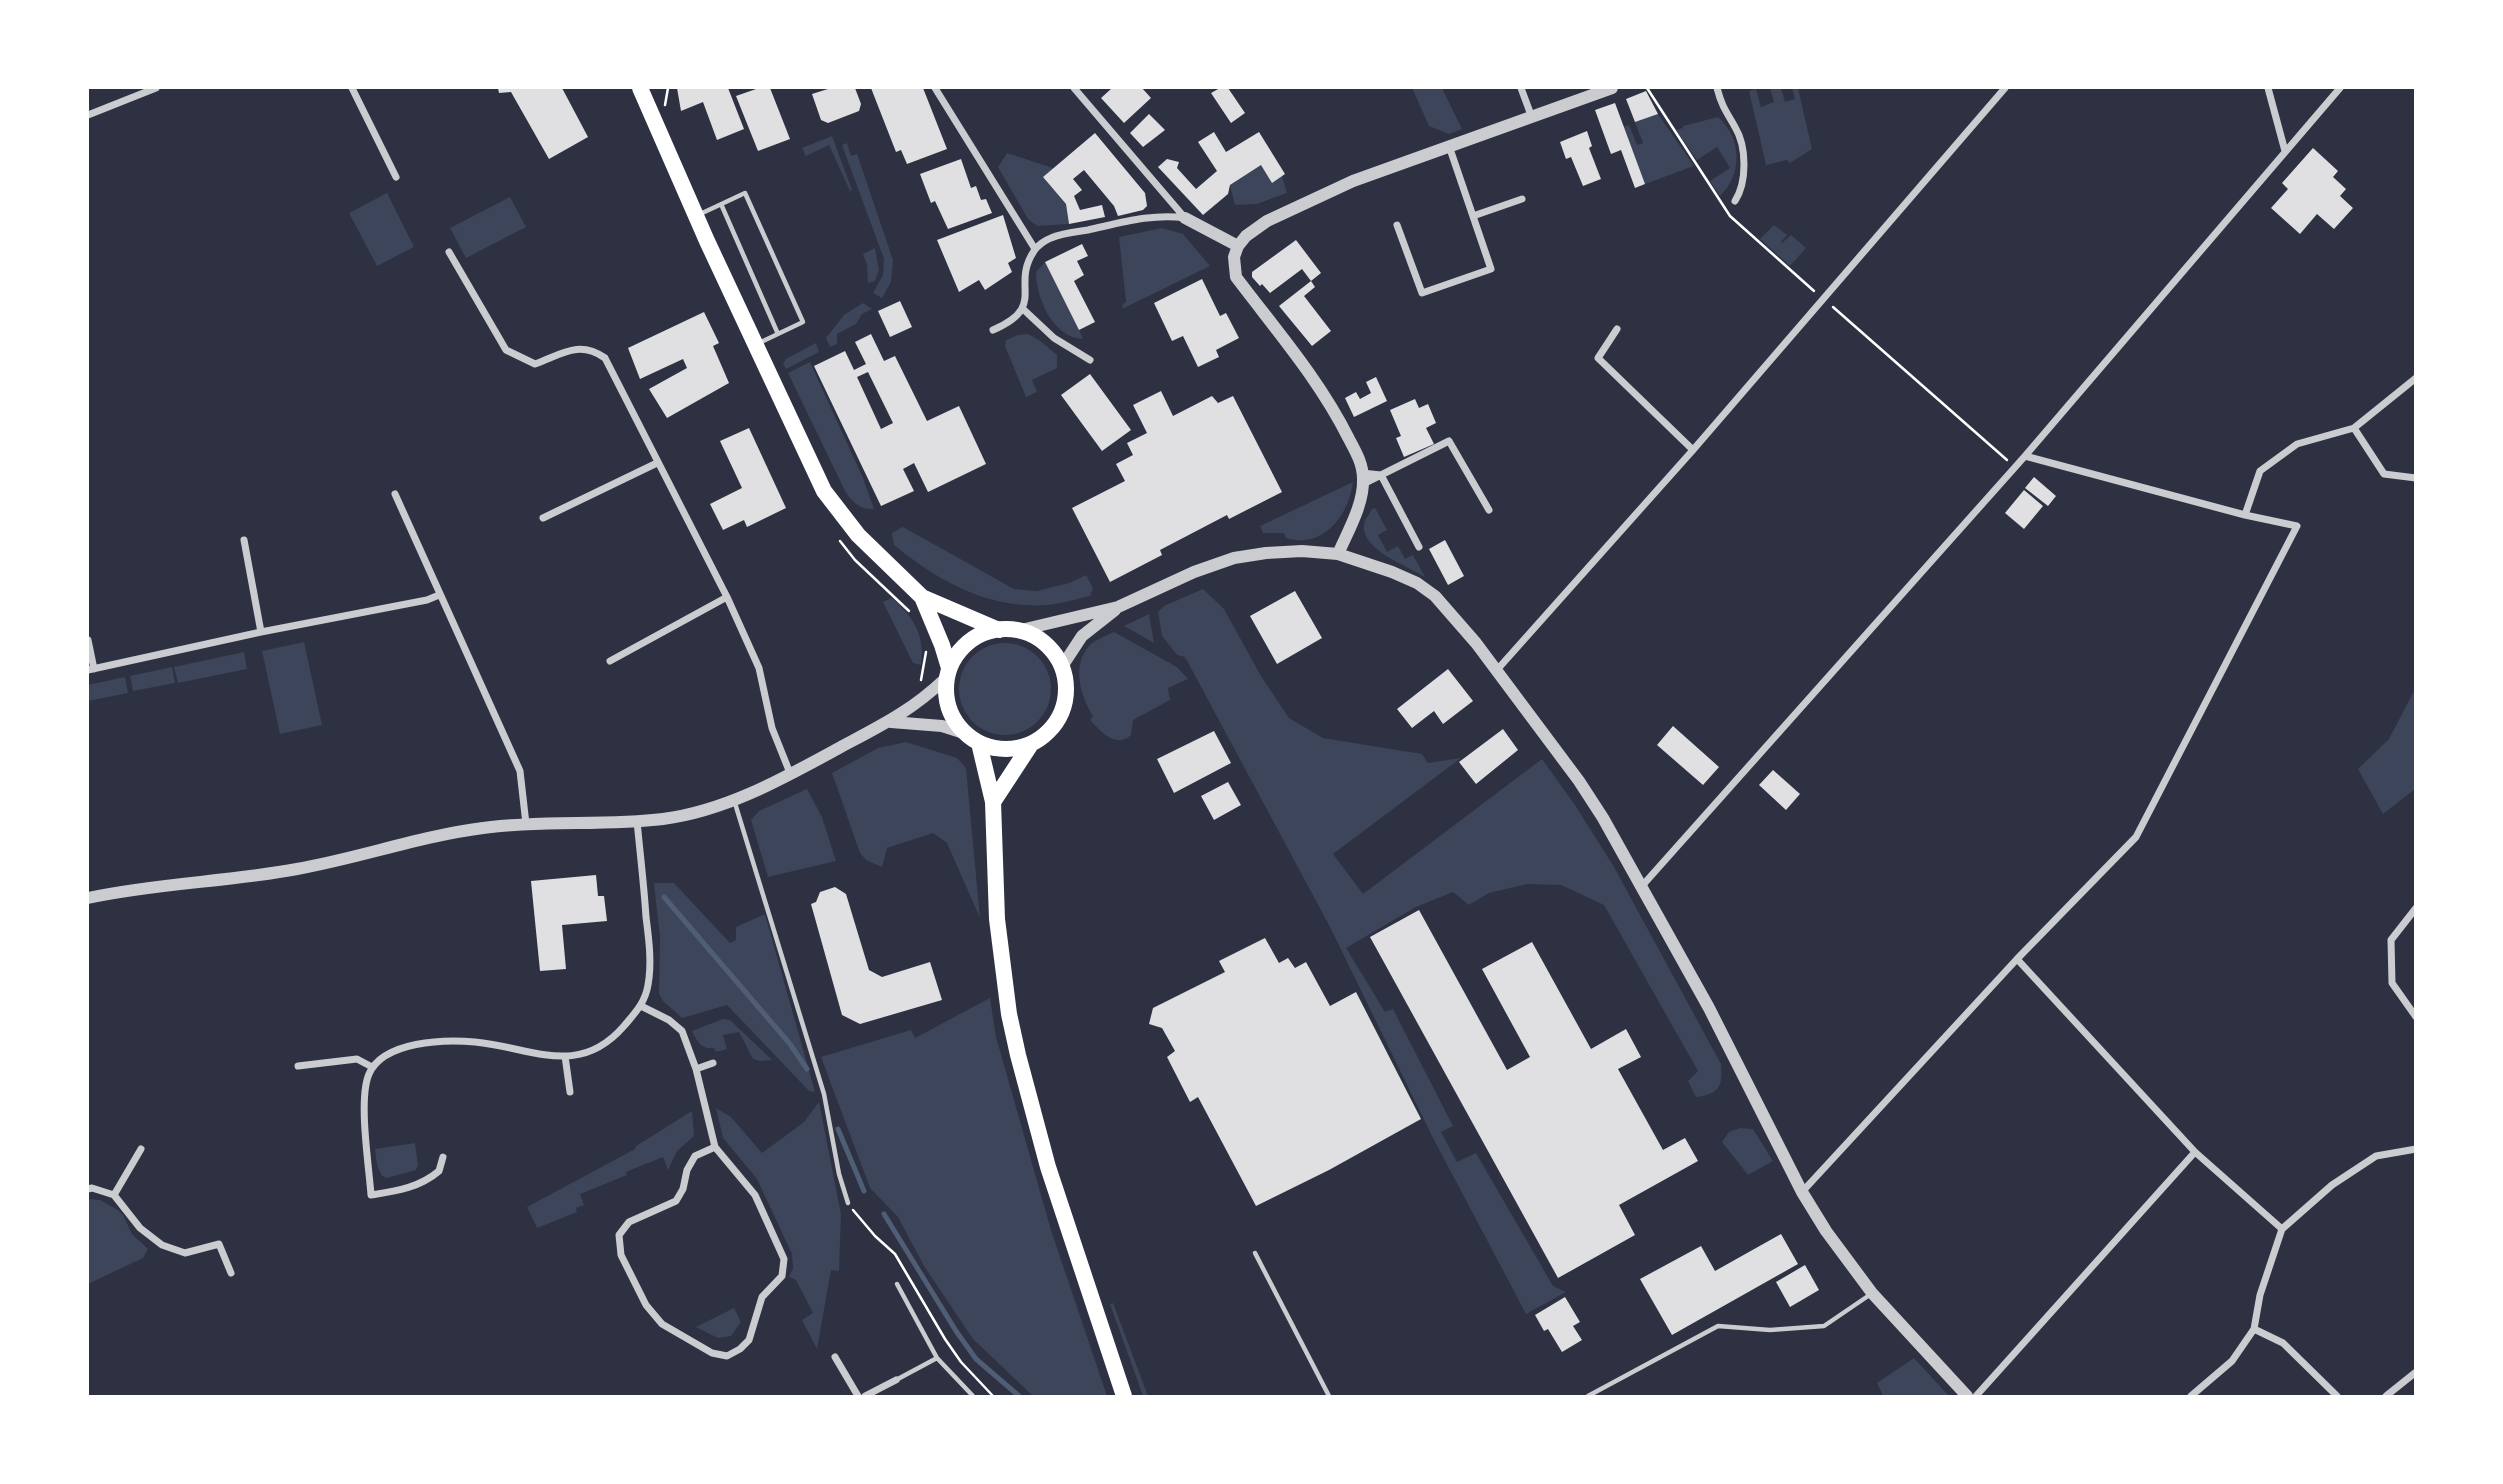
<!DOCTYPE html>
<html>
<head>
<meta charset="utf-8">
<style>
  body { margin:0 }
  #map { position:relative; width:2503px; height:1484px; overflow:hidden; background:#2d3142; font-family:Ubuntu,sans-serif }
  canvas { display:block }
  .frame { position:absolute; inset:0; border:89px solid #fff; pointer-events:none }
</style>
</head>
<body>
<div id="map">
<canvas width="2503" height="1484"></canvas>
<div class="frame"></div>
</div>
<script>
const context = document.querySelector('canvas').getContext('2d');
context.lineJoin = 'round';
function fillPath(path, color) {
  context.fillStyle = color;
  context.fill(path, 'evenodd');
}
function trace(path, color, width, dash) {
  context.strokeStyle = color;
  context.lineWidth = width;
  context.lineCap = dash ? 'butt' : 'round';
  context.setLineDash(dash || []);
  context.stroke(path);
}
const green = new Path2D(`
  M1412,88h30l20,41 -13,5 -20,-8z
  M1770,88h11l4,14 10,-3 -3,-11h6l14,61 -22,14 -3,-3 -21,5 -17,-74 7,-2 5,18 13,-5z
  M1658,114l36,52 -49,18 -22,-57 6,-2 8,20 6,-2 -8,-21z
  M1718,117c24,21 25,57 2,79l-10,-15 20,-13 -13,-21 -20,13 -21,-30 7,-2v-2z
  M832,136l20,54 -2,1 -21,-46 -23,11 -4,-8z
  M847,143l4,13 6,-2 36,106 -2,22 -9,16 -9,-5 10,-18 1,-16 -42,-114z
  M1007,153l46,15 -10,9 23,27 3,20 -32,2 -9,-7 -30,-52z
  M1261,165l21,11 5,17 -30,11 -22,1 -5,-20z
  M387,193l27,54 -37,19 -28,-53z
  M510,197l16,30 -60,31 -16,-30z
  M1774,225l13,10 -6,7 1,1 9,-8 15,13 -16,18 -30,-27z
  M1162,228l21,6 27,32 -88,43 1,-5 3,-2 -7,-65z
  M875,248l4,22 -4,11 -7,2 -1,-18 -4,-11z
  M1045,262l34,68 4,9c-30,-1 -47,-41 -47,-67z
  M863,303l9,6 -10,5 -6,10 -19,10v10l-7,3 -4,-9 18,-23z
  M1028,334l11,6 18,15v13l-25,12 5,12 -11,5 -21,-51 1,-6 12,-5z
  M816,343l3,9 -33,17 -3,-6 3,-4z
  M810,362l53,116 11,31c-14,1 -20,-6 -28,-16l-58,-120z
  M1353,482c-4,33 -30,68 -67,56l-2,-5h-21l-3,-7z
  M1375,508l12,22 -9,5 9,17 11,-6 7,13 8,-4 12,22c-17,-11 -65,-27 -61,-53 1,-5 6,-11 8,-15z
  M903,527l111,62 23,2 32,-8 17,-8 7,13 -3,8c-14,3 -29,8 -43,9 -59,4 -109,-24 -153,-60l-2,-12z
  M1203,589l21,20 37,67 28,42 34,20 99,16 6,9 33,-5 -128,96 30,40 179,-135 33,46 39,62 107,197c2,23 -2,30 -25,33l-8,-16 10,-10 -94,-166 -43,-20 -34,-1 -38,9 -20,12 -16,-13 -37,15 -70,41 39,64 8,-3 60,117 -12,6 16,30 19,-9 77,133 13,6 -40,22 -94,-178 -102,-209 -145,-270 -8,-2 -15,-19 -4,-24 6,-6z
  M892,598c22,20 33,36 29,67l-8,-2 -30,-61z
  M1149,614l5,29 -30,-17z
  M1114,632l63,35 11,12 -20,9 2,12 -37,20 -2,15c-15,14 -30,-3 -41,-15l3,-4c-12,-19 -22,-50 -4,-70 7,-7 17,-10 25,-14z
  M304,642l18,83 -42,9 -18,-83z
  M959 689a46 46 0 1 1 92 0a46 46 0 1 1-92 0Z
  M244,652l3,17 -69,14 -4,-16z
  M172,667l3,16 -42,8 -3,-15z
  M125,677l3,16 -40,8v-16z
  M2415,689v100l-32,25 -25,-45 31,-30z
  M906,742l51,16 9,10 14,150 -33,-75 -14,-10 -46,15 -5,19 -16,-7 -6,-7 -28,-80 46,-25z
  M807,789l15,28 14,44 -68,16 -17,-57 8,-9z
  M654,883h20l56,60 6,-3v-13l29,-13 50,178 -6,-1 -82,-86 -45,13 -20,-18 -3,-7 1,-55z
  M990,998l6,39 55,193 56,166h-74l-60,-57 -49,-73 -26,-49 -28,-29 -49,-131 90,-27 4,8z
  M723,1019l7,1 42,40 -12,1 -7,-2 -14,-27 -16,3 4,14 -11,3 -2,-4c-13,2 -17,-7 -22,-17z
  M819,1102l22,112 -2,57 -8,-1 -14,79 -15,-29 11,-7 -17,-33 -7,-3 4,-9 -1,-14 -35,-75 -34,-41 -7,-30 15,9 31,36 42,-31z
  M692,1111l2,25 -17,15 -9,19 -5,-13 -37,15 1,3 -47,19 4,11 -8,3 1,4 -40,16 -10,-21 108,-58 1,-3z
  M1740,1128l13,1 20,32 -25,14 -26,-33 7,-10z
  M415,1143l3,22 -2,5 -29,8 -5,-2 -5,-11 -2,-16z
  M88,1199l12,1 18,10 5,5 9,19 16,15 -5,9 -55,26z
  M1113,1303l35,93h-5l-33,-92z
  M734,1308l7,14 -10,14 -13,2 -22,-11z
  M1914,1358l35,38h-66l-6,-13z`);
const stream = new Path2D(`
  M664,897l126,147 17,25
  M838,1129l26,62
  M884,1214l72,117 20,28 43,37`);
const building = new Path2D(`
  M498,88h64l26,49 -39,22 -38,-67 -12,1z
  M677,88h51l16,41 -27,11 -14,-38 -22,9z
  M759,88h11l20,51 -32,12 -22,-55z
  M831,88h24l6,16 -2,7 -31,12 -7,-3 -9,-26z
  M871,88h52l24,61 -40,15 -6,-14 -5,2z
  M1112,88h30l9,10 -27,25 -23,-25z
  M1220,88h8l17,25 -14,10 -20,-30z
  M1646,91l12,23 -23,8 -9,-23z
  M1615,103l30,81 -10,4 -14,-38 -10,4 -16,-44z
  M1149,114l16,16 -22,17 -13,-14z
  M1587,131l5,15 -3,2 12,31 -18,7 -12,-29 -5,2 -6,-17z
  M1214,132l12,20 33,-20 26,42 -13,9 -11,-18 -31,20 -2,9 -25,21 -45,-48 9,-8 12,3 -2,6 19,21 21,-18 -19,-29z
  M1095,133l50,60 2,13 -4,4 -25,6 -4,-10 -30,-36 -11,9 9,11 -8,6 6,14 22,-5 3,12 -36,7 -3,-20 -23,-27z
  M2313,148l25,23 -5,6 13,12 -6,7 13,12 -19,21 -17,-15 -17,20 -29,-26 17,-19 -6,-6z
  M961,159l10,29 5,-2 5,14 5,-1 6,14 -44,16 -13,-28 -4,2 -11,-29z
  M1003,215l13,43 -8,5 4,9 -27,18 -6,-10 -20,12 -22,-52z
  M1296,240l25,33 -10,8 -9,-12 -32,24 -8,-9 -2,2 -8,-9v-5z
  M1082,244l6,12 -11,5 7,14 -10,6 21,41 -16,8 -34,-68z
  M1202,279l18,37 6,-3 13,25 -23,12 3,7 -21,10 -15,-31 -11,5 -18,-38z
  M1311,281l4,6 -11,9 27,35 -19,15 -33,-40z
  M900,301l12,26 -22,10 -12,-26z
  M704,312l15,31 -6,3 16,37 -62,35 -18,-29 38,-21 -4,-9 -43,20 -12,-31z
  M871,334l13,27 11,-5 32,65 32,-15 27,58 -58,28 -14,-29 -11,6 11,22 -33,15 -67,-140 31,-15 9,19 12,-6 -11,-22zM868,372l25,51 -12,6 -24,-52z
  M1090,374l41,56 -29,21 -41,-56z
  M1376,377l11,24 -33,16 -9,-19 11,-6 4,7 11,-6 -5,-11z
  M1161,391l12,25 39,-20 6,7 15,-7 49,96 -53,27 -2,-4 -67,35 2,5 -52,27 -38,-74 53,-27 -9,-17 17,-9 -6,-12 20,-10 -14,-28z
  M1415,399l4,9 9,-4 8,19 -10,5 8,16 -30,13 -8,-19 5,-2 -11,-26z
  M749,428l37,80 -39,19 -3,-7 -21,10 -13,-26 32,-16 -22,-47z
  M2034,477l22,19 -8,10 -23,-18z
  M2024,490l19,16 -19,23 -19,-16z
  M1445,540l19,36 -16,9 -19,-36z
  M1295,591l27,47 -45,26 -27,-48z
  M1448,669l25,32 -30,23 -9,-13 -22,17 -15,-19z
  M1673,726l46,41 -16,18 -46,-40z
  M1503,729l15,21 -42,34 -17,-22z
  M1214,731l17,32 -57,30 -17,-34z
  M1773,770l27,24 -14,16 -27,-25z
  M1228,782l13,23 -27,15 -13,-24z
  M596,875l2,21h6l3,25 -45,4 4,44 -26,2 -9,-90z
  M835,887l11,7 23,76 13,7 48,-15 12,38 -82,24 -18,-9 -31,-111 5,-2 4,-10z
  M1419,910l88,160 23,-13 -48,-88 50,-27 59,107 35,-20 15,28 -23,12 45,81 22,-12 13,23 -79,44 16,30 -77,43 -188,-341z
  M1265,938l14,25 9,-5 7,10 11,-6 24,44 26,-14 65,127 -92,51 -73,36 -58,-109 -8,5 -23,-45 8,-6 -13,-23 -13,-4 4,-16 72,-36 -6,-11z
  M1781,1234l17,30 -126,71 -32,-56 61,-33 14,25z
  M1805,1265l14,25 -29,17 -14,-25z
  M1565,1297l15,25 -7,4 9,14 -20,12 -14,-23 -4,2 -9,-16z`);
const path = new Path2D(`
  M1647,88l83,128 84,75
  M665,105l3,-17
  M1833,307l174,153
  M840,541l15,19 54,51
  M921,680l5,-28
  M853,1210l22,26 20,18 50,85 16,23 32,34`);
const service = new Path2D(`
  M721,204l57,130
  M698,215l47,-22 58,129 -44,21
  M734,800l90,294 15,80 9,29
  M1255,1253l74,143
  M897,1284l40,74 36,38
  M896,1380l41,-22
  M1588,1396l130,-70 52,4 54,-4 47,-32`);
const minor = new Path2D(`
  M352,88l44,89
  M935,88l100,161
  M1074,88l111,130
  M1521,88l10,27
  M1717,88c5,19 9,23 18,39 12,20 12,55 0,74
  M2268,88l17,63
  M88,115l68,-27
  M1473,216l49,-17
  M1397,225l25,68 69,-24 -42,-123
  M449,252l57,98 29,14c27,-10 44,-24 70,-6l122,239 32,71 13,60 18,45
  M1023,309l31,29 36,22
  M1617,329l-19,29 95,92
  M993,330c55,-24 17,-43 41,-79 3,-5 11,-11 17,-13 11,-5 25,-6 37,-8 32,-7 65,-17 97,-12
  M2354,428l30,46 32,4
  M1362,473l19,2 38,72
  M1363,484l86,-43 40,69
  M395,494l125,277 6,53
  M2245,515l15,-44 37,-27 57,-16 62,-50
  M543,518l114,-55
  M244,540l17,92
  M88,640l6,29
  M610,661l117,-64
  M88,670l173,-38 166,-32 12,-5
  M1496,671l197,-221 312,-362
  M1642,886l383,-430 315,-368
  M2416,908l-25,32 1,43 24,34
  M2017,959l178,193 87,77
  M641,1006l28,14 13,11 14,38 19,78 40,48 29,64 -2,17 -20,21 -13,43 -9,9 -13,7 -15,-3 -50,-29 -16,-19 -25,-50 -2,-20 10,-13 47,-21 7,-12 4,-19 8,-14 20,-9
  M565,1056l5,36
  M298,1066l59,-7 15,8
  M696,1069l17,-6
  M443,1157l-4,14c-20,17 -43,20 -68,24 -2,-29 -13,-96 -2,-121 14,-33 76,-35 106,-32 56,5 103,37 149,-16 11,-13 21,-23 24,-41 4,-22 1,-45 -2,-68 -2,-32 -6,-64 -9,-96
  M88,1189l4,-1 22,7 26,33 22,17 23,8 34,-9 12,29
  M1802,1192l215,-233 119,-122 161,-311 -52,-11 -220,-59
  M114,1195l27,-46
  M2254,1329l29,14 54,53
  M835,1357l23,39
  M865,1396l31,-16
  M1976,1396l219,-244
  M2191,1396l41,-35 22,-32 6,-34 22,-66 50,-44 44,-29 40,-7
  M2386,1396l30,-24`);
const tertiary = new Path2D(`
  M1185,218l53,28
  M1338,554c10,-23 26,-50 25,-75 0,-15 -7,-27 -14,-40 -30,-60 -73,-109 -113,-162l-2,-20 4,-11 8,-10 21,-15 86,-40 259,-93
  M1021,630l97,-23 76,-35 40,-14 32,-5 36,-2 36,3 54,18 25,11 18,13 41,47 103,138 24,37 106,190 93,184 24,39 46,62 95,103
  M1061,668l21,-32 33,-26
  M891,722l51,4 25,8
  M88,898c69,-15 139,-16 209,-29 63,-11 123,-33 186,-41 60,-8 120,-2 180,-9 63,-8 121,-41 176,-71 41,-22 71,-36 106,-69`);
const primary = new Path2D(`
  M640,88l67,153 117,250 34,44 64,62 20,48 7,23
  M922,597l77,33
  M946 689a60 60 0 1 1 120 0a60 60 0 1 1-120 0Z
  M979,743l14,59 4,117 12,95 9,41 30,112 76,229
  M993,802l38,-58`);
fillPath(green, '#3c4559');
trace(stream, '#4f5d75', 5);
fillPath(building, '#e0e0e3');
trace(path, '#fff', 2.5);
trace(service, '#caccd0', 4.5);
trace(minor, '#caccd0', 7);
trace(tertiary, '#caccd0', 12);
trace(primary, '#fff', 16);
</script>
</body>
</html>
